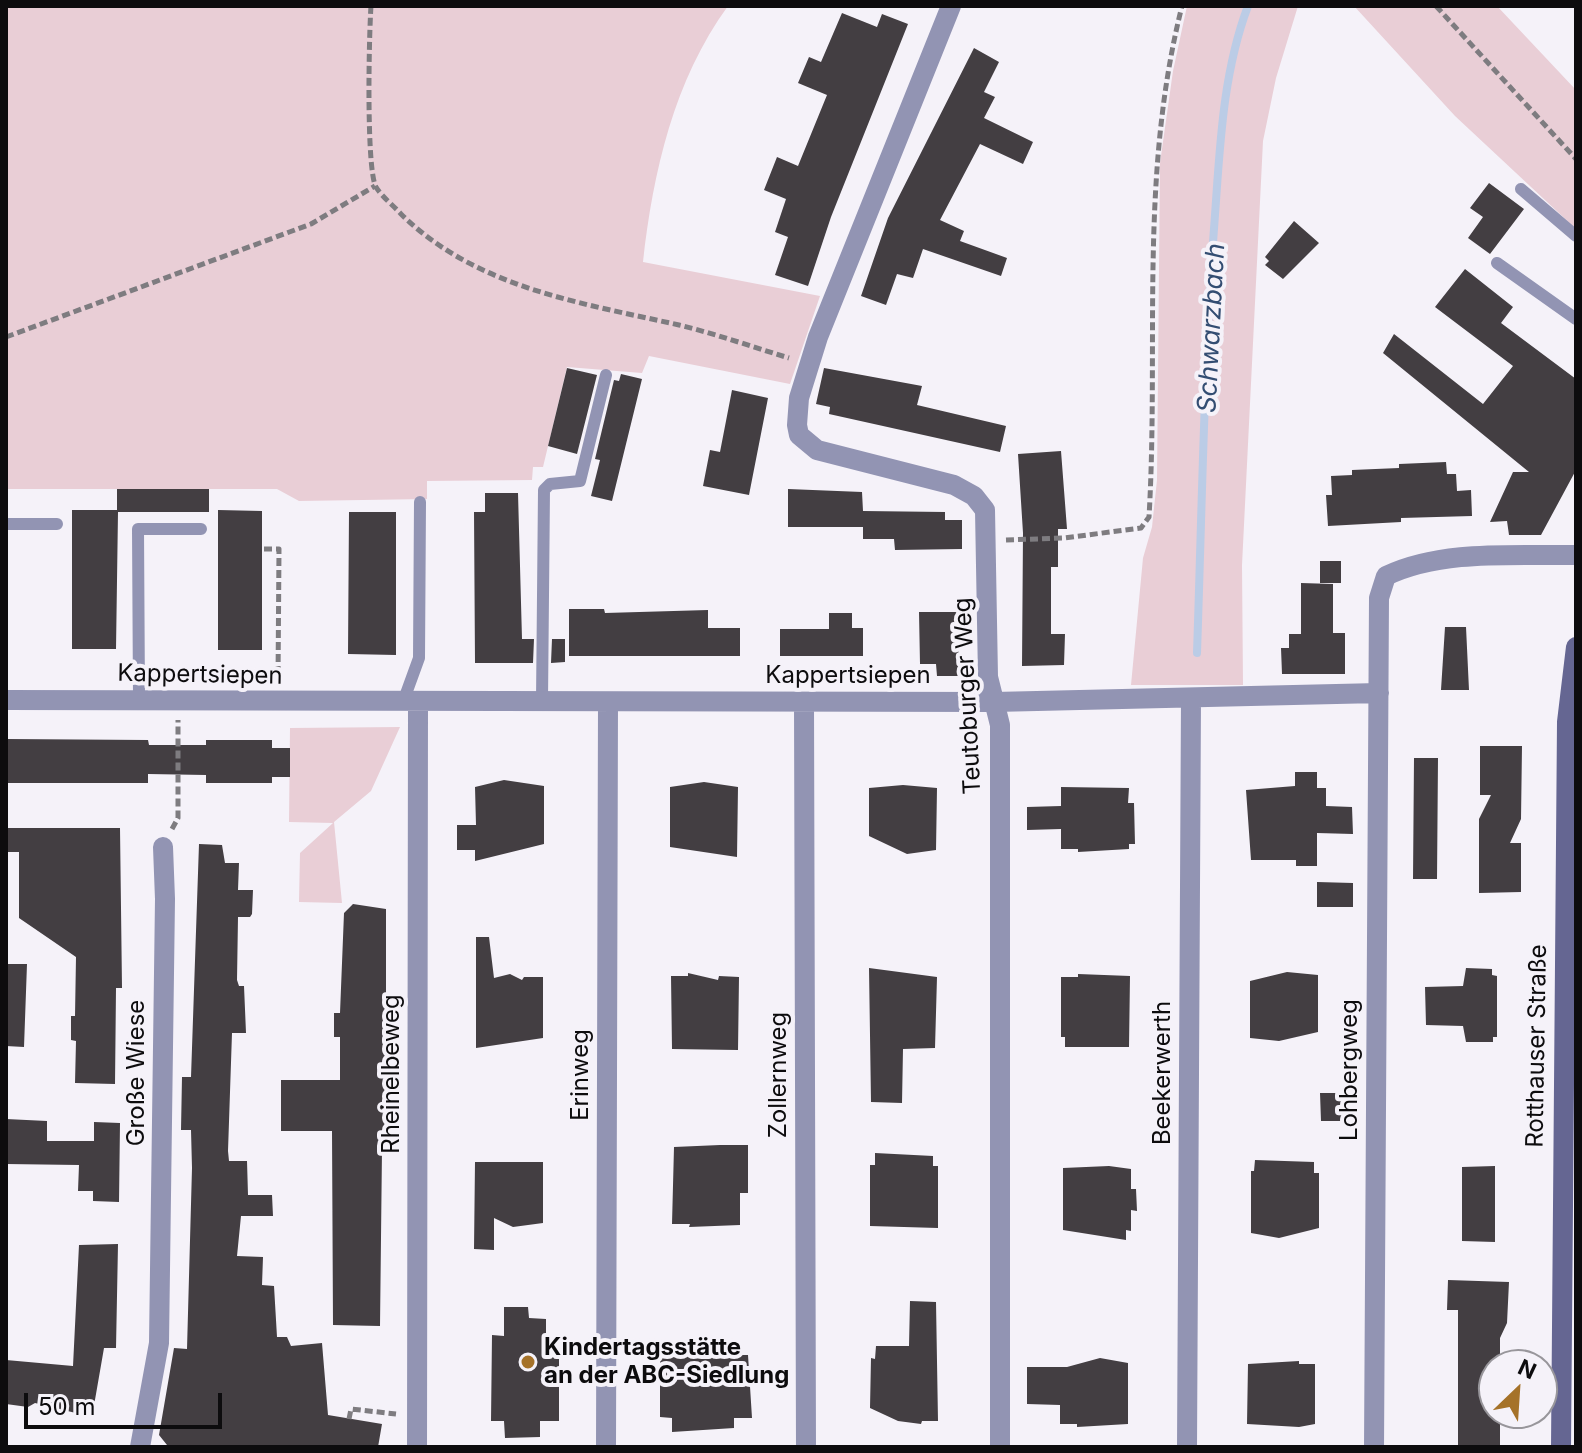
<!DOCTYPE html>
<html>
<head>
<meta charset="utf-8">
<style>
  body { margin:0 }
  #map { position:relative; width:1582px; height:1453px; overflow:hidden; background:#f5f2f9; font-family:Inter,sans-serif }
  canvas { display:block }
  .frame { position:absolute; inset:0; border:8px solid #0d0c0e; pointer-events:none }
  .north { position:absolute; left:1478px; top:1349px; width:80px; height:80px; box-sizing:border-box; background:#f5f2f9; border:2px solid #98969b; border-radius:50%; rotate:25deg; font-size:22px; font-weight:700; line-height:32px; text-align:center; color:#0d0c0e }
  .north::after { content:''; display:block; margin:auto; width:28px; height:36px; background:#a57229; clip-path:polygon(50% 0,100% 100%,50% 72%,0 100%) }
  .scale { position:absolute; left:24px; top:1393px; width:198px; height:36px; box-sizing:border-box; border:4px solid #0d0c0e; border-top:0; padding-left:10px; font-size:24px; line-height:28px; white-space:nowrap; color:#0d0c0e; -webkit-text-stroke:6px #f5f2f9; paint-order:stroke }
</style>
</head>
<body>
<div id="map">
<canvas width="1582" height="1453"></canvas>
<div class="frame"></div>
<div class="north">N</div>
<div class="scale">50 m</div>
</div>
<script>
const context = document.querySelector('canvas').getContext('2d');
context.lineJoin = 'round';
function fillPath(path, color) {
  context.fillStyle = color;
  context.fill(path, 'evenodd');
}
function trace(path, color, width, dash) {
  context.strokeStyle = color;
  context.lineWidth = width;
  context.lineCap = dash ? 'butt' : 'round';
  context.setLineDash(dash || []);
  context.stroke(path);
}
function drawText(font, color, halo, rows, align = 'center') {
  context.font = font + ' Inter,sans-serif';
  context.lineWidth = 8;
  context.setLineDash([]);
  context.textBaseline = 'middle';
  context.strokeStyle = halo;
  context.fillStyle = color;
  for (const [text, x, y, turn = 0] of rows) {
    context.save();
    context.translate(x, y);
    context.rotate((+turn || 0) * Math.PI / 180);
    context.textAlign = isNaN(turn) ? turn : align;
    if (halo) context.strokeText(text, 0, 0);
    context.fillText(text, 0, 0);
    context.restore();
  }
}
const green = new Path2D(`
  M6,6h722c-54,74 -75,166 -85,256l177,34 -30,88 -141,-28 -7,17 -75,-6 -24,100h-10l-1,13 -105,1v18l-128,2 -22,-12h-271z
  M1187,6h111l-22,72 -13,63 -21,424 1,120h-112l12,-127 9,-31 5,-47 3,-317 13,-92z
  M1354,6h143l79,84v139l-121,-113z
  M400,727l-29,64 -37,31 8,81 -43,-1 1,-49 33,-30 -44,-1 1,-94z`);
const stream = new Path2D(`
  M1197,653c5,-146 7,-292 18,-438 5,-70 8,-143 33,-209`);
const building = new Path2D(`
  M842,13l35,14 5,-13 26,10 -77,193 -23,69 -33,-11 13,-38 -13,-5 11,-33 -22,-9 13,-33 21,9 29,-71 -29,-12 11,-26 12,5z
  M974,48l25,14 -15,30 11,5 -11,21 49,24 -10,22 -43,-20 -40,76 24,11 -4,10 47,17 -6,18 -78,-27 -10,29 -16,-4 -11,31 -25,-9 27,-78z
  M1489,183l35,26 -34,45 -22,-16 15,-21 -13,-9z
  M1294,221l25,22 -36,36 -18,-14 4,-4 -4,-4z
  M1465,269l48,38 -12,16 75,56v91l-35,65h-32l-2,-14 -17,1 23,-50h16l-146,-119 11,-19 89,70 30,-38 -78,-59z
  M567,368l30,7 -20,79 -29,-8z
  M824,368l98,18 -5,19 89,21 -6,26 -171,-38 1,-7 -14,-3z
  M621,374l21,5 -30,122 -21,-5 9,-36 -5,-1 19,-79 5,1z
  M732,390l36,8 -19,97 -46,-9 7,-36 10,2z
  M1061,451l6,78h-9v38h-7v67h14l-1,31 -42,1 1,-133 -5,-79z
  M1446,462l1,12h9l1,17 14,-1 1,26 -71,2v4l-73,4 -2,-31h6l-1,-19 21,-1v-5l47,-2v-4z
  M117,489h92v23h-91l-2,137h-44v-139h45z
  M788,489l74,3 1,19 82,1v8h17v29l-67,1 -1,-11h-31v-22v10h-75z
  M485,493h33l4,146h12l-1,24h-58l-1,-151h11z
  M218,510l44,1v139h-44z
  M349,512h47v143l-48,-1z
  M1320,561h21v22h-21z
  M1301,583l32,1v49h12v41h-63l-1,-26h8v-14h12z
  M569,609h35l1,4 103,-3v18h32v28h-171z
  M919,612h39l1,64h-22l-1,-12h-16z
  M829,613h23v15h11v28h-83v-27h49z
  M1445,627h21l3,63h-28z
  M552,639h13v23l-14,1z
  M6,739l142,1 1,5h57v-5h66v8h18v29h-18v6h-66v-8l-58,-1v9h-142z
  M1480,746h42l-1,73 -11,24h11v49l-42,1v-74l12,-24h-11z
  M1414,758h24l-1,121h-24z
  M1295,772h22v16h9v18l26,1 1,27 -36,-1v33h-21v-6h-45l-5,-70 49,-4z
  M504,780l40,6v58l-69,17v-11h-18v-25h19l-1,-38z
  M704,782l34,5 -1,70 -67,-10v-60z
  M903,785l34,3 -1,62 -29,4 -38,-18v-48z
  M1061,787l68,1 -1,15h6l1,41h-6v5l-51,3v-3h-17v-20l-34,1v-23l34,-1z
  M6,828h114l2,160h-6l-1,96 -40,-1 1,-42 -5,-1v-24h4l1,-59 -57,-39v-66h-13z
  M199,844l23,1 3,18h14l-1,27h15l-1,24 -2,3h-12l-1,63 2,6h5l2,47h-14l-4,118 1,10h18l1,34h24l1,21h-32l-4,40 26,1 -1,28 12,1 3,51h10l4,9 31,-3 6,72 54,9 -4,23h-199l-12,-2 -8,-10 15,-87 13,1 5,-181 -1,-38h-10l1,-53h9z
  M1317,882l36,1v24h-36z
  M353,904l33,5v240h-4l-2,177 -47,-1 -1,-194h-51v-51h59v-43h-6v-24h6l4,-100z
  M476,937h13l5,41 16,-4 12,6 2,-3h19v61l-67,10z
  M6,964h21l-3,83 -18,-1z
  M869,968l68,9 -2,71 -32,1 -1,54 -31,-1z
  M1466,968l26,1v6l5,1v61h-4v5h-27l-3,-16 -37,-1 -1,-38 38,-1z
  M1287,972l31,3v57l-39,9 -29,-3v-57z
  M688,973l30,7 1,-4 20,1 -1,73 -66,-1 -1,-73h17z
  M1078,974l52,2 -1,71h-64v-10h-4v-60h17z
  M1320,1093h21l1,28h-21z
  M6,1119l41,2v20h47v-19l26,1 -1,79 -26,-1v-10h-15l1,-26 -73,-1z
  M720,1145h28v48h-8v32l-51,2 1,-3h-18l2,-77z
  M875,1153l58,3v10h5v62l-68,-2v-61h5z
  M1255,1160l59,2v11h5v55l-40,10 -28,-5v-62h3z
  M475,1162h68v61l-30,4 -19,-9v32l-20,-1z
  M1109,1166l22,3v20h5l1,22 -6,-1v21l-5,-1v10l-63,-10v-62z
  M1495,1166v76l-33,-1v-74z
  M118,1244l-2,104h-12l-12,69 -57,-14 -7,4 -22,-3v-44l67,6 6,-121z
  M1448,1280l61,2 -2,41 -7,15v27h-6v48h6v34h-42v-137h-11z
  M910,1301l26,1 2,119h-16l-1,3 -23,-3 -28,-13 1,-50 4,1 1,-13h33z
  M504,1307h24l1,11 17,1v17h13v85h-19v16l-35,1 -1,-17h-13l1,-86 12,1z
  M723,1352v3h25l4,63h-18v10l-62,4v-14l-12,-1v-62z
  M1100,1358l28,5v61l-51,3v-3h-17v-19l-33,-1v-37h40z
  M1299,1361v3h16v60l-16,3 -52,-3 1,-60z`);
const path = new Path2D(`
  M371,6c-2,28 -5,163 5,181 6,10 18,19 25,27 75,74 180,89 278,111 37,9 74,22 110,33
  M1436,6l140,153
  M6,337l305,-113 64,-38
  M1006,540l58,-2 77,-10 8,-11c10,-173 -10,-341 33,-511
  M264,549h15l-1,132
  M172,829l6,-11v-98
  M349,1419l2,-10 45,5`);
const service = new Path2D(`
  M1521,189l55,47
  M1497,263l79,56
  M6,524h51
  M139,700l-1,-171h63
  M542,701l2,-211 6,-6 30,-3 26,-106
  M403,702l16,-44 1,-156`);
const minor = new Path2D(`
  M951,6l-133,331 -19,61 -2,27 2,10 18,15 137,35 20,11 11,14 3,167 12,48v722
  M6,700l988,2 385,-9
  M804,702l2,745
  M140,1447l19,-104 6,-444 -2,-52
  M417,1447l1,-746
  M606,1447l2,-744
  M1187,1447l4,-748
  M1374,1447l5,-849 7,-22c56,-27 129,-20 190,-21`);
const secondary = new Path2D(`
  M1561,1447l6,-725 9,-75`);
const markers = [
  [528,1362,8,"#a57229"]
];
const streetNames = [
  ["Kappertsiepen",200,675,1],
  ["Kappertsiepen",848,676],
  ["Teutoburger Weg",968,696,-93],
  ["Rotthauser Straße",1537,1046,-89],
  ["Lohbergweg",1350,1070,-90],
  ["Große Wiese",137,1073,-90],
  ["Beekerwerth",1163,1073,-90],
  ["Rheinelbeweg",392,1074,-90],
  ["Erinweg",581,1075,-90],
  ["Zollernweg",779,1075,-90]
];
const poiNames = [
  ["Kindertagsstätte",544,1348],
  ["an der ABC-Siedlung",544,1376]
];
const waterNames = [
  ["Schwarzbach",1212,328,-87]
];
fillPath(green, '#e9ced6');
trace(stream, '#bbcce6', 8);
fillPath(building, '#433e42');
trace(path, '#7e7c80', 5, [8, 4]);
trace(service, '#9294b3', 12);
trace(minor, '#9294b3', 20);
trace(secondary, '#656692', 20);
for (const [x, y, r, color] of markers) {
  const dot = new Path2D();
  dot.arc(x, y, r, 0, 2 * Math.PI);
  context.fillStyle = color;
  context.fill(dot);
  trace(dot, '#f5f2f9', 3);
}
drawText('24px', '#0d0c0e', '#f5f2f9', streetNames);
drawText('bold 24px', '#0d0c0e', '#f5f2f9', poiNames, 'left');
drawText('italic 26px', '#334d72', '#f5f2f9', waterNames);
</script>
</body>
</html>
